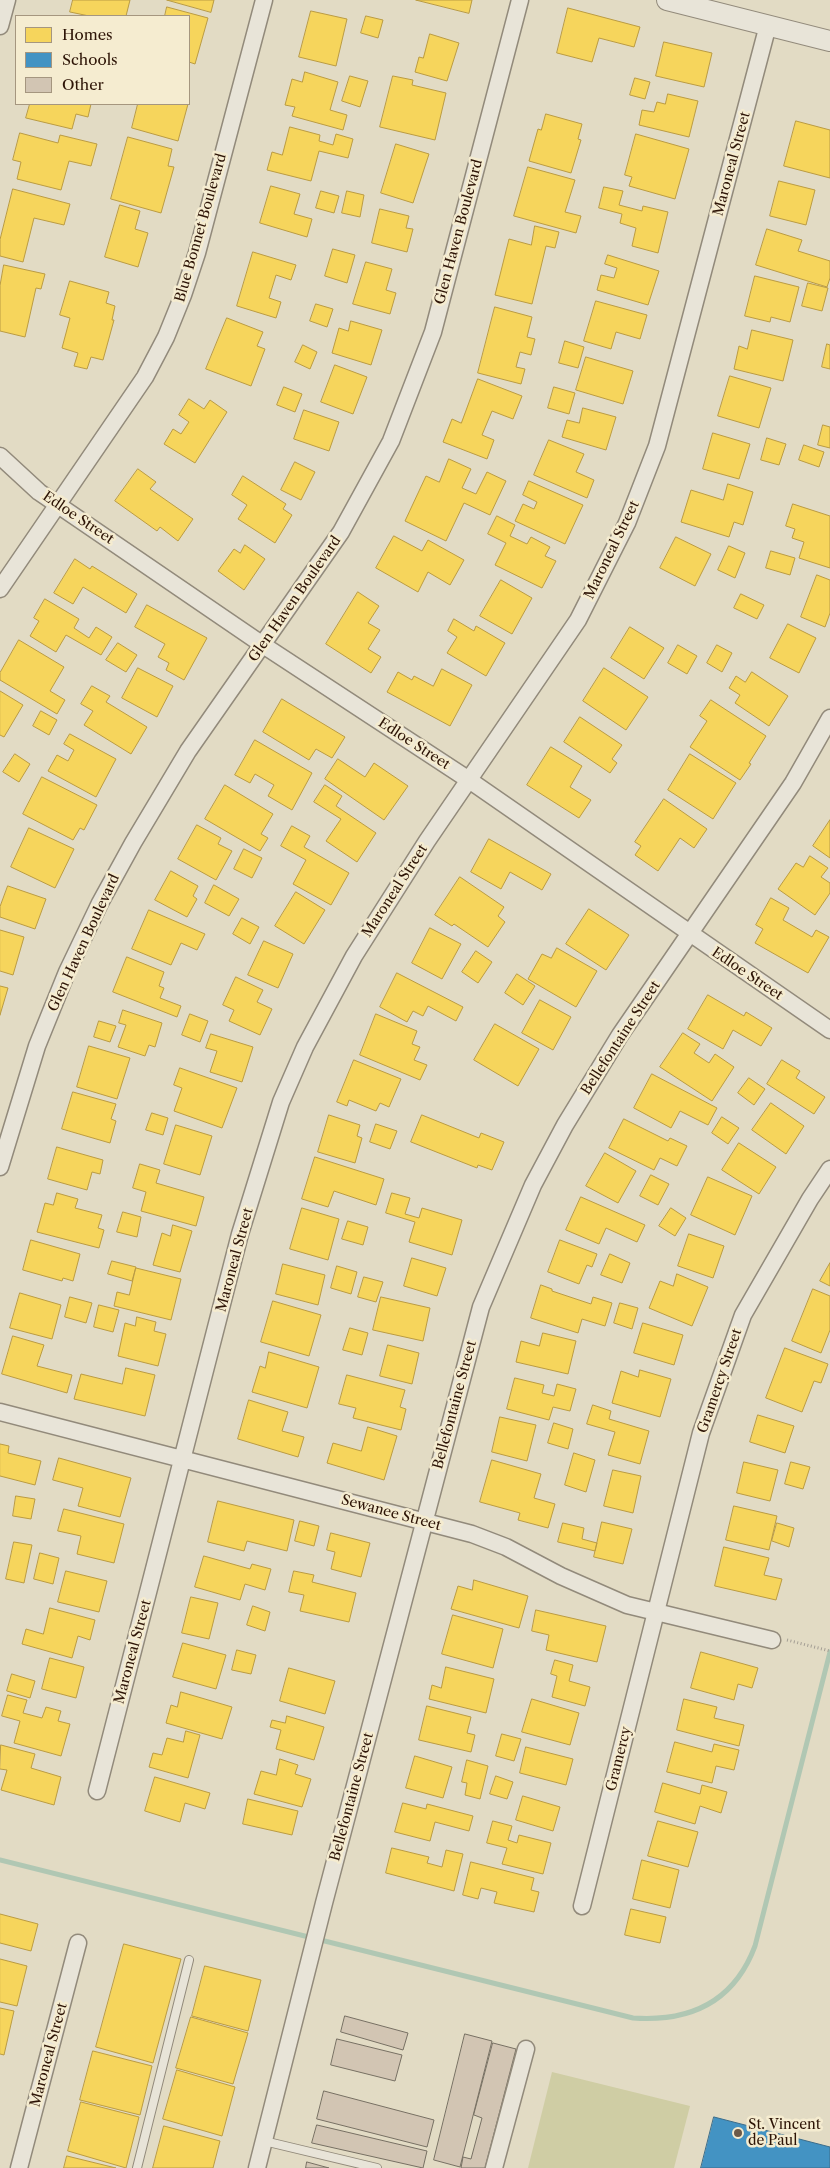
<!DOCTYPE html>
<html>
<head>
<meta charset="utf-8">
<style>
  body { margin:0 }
  #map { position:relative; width:830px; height:2168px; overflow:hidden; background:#e2dbc4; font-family:"Libre Caslon Text",serif }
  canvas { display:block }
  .legend { position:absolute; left:15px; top:15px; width:175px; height:90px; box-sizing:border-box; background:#f5ecd0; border:1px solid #a5967f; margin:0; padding:6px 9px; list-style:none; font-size:15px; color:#2d1406 }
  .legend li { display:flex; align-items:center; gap:10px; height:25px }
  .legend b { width:25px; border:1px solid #a5967f }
</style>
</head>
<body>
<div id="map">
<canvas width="830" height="2168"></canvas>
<ul class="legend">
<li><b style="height:14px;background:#f6d55c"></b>Homes</li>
<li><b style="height:14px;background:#4393c3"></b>Schools</li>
<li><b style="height:14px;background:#d2c5b3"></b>Other</li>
</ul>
</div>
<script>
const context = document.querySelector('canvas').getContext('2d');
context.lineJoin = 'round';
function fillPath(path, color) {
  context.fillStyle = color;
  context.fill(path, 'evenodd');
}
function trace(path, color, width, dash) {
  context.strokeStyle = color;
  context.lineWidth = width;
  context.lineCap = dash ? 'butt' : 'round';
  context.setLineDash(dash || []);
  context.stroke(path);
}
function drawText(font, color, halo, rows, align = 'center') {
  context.font = font + ' "Libre Caslon Text",serif';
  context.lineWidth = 5;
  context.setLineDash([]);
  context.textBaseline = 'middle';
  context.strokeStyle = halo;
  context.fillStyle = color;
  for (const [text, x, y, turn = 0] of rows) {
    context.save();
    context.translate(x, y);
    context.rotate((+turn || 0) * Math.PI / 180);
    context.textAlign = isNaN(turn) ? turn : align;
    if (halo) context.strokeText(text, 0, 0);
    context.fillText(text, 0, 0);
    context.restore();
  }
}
const green = new Path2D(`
  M552,2072l138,34 -16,62h-146z`);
const homes = new Path2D(`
  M73,0h57l-4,16h-37l-19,-4z
  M167,0h47l-3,12z
  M416,0h56l-3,13z
  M167,7l41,11 -13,46 -6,-2v-46h-24z
  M568,8l72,19 -6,20 -35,-9 -7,24 -35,-9z
  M311,11l36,8 -11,47 -37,-9z
  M366,16l17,4 -5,18 -17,-5z
  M430,34l29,9 -12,38 -32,-9 4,-15 4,1z
  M664,42l48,11 -8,34 -48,-11z
  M305,72l33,10 -8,28 17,5 -4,15 -51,-14 3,-9 -10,-2 7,-26 10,3z
  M350,76l18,5 -8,26 -18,-6z
  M393,76l20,4 -1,5 34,8 -11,47 -55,-13z
  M635,78l15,4 -5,17 -15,-4z
  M668,94l30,7 -9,36 -50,-12 3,-15 12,2 3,-10 8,2z
  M30,104h61l-3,13 -12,-3 -4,15 -46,-11z
  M138,104h50l-10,37 -46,-13z
  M546,114l36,10 -4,15 3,1 -10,33 -42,-12 9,-32 3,1z
  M796,121l34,9v48l-46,-12z
  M290,127l30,8 -1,6 14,4 3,-11 17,5 -5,19 -29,-7 -8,30 -44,-11 5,-18 10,3z
  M20,133l38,10 2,-8 37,9 -6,22 -22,-5 -8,29 -44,-11 4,-17 -8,-2z
  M636,134l53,15 -14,50 -46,-13 3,-9 -7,-2z
  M128,137l44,12 -4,17 6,1 -13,46 -50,-14z
  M396,144l33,10 -16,49 -32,-10z
  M528,167l47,13 -10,32 16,4 -5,17 -62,-17z
  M779,181l36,9 -9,35 -36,-9z
  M271,186l29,8 -6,20 18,5 -5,18 -47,-14z
  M604,187l19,4 -4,14 23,6 1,-5 25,6 -10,41 -26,-7 4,-18 -16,-5 2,-9 -23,-6z
  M13,189l57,15 -6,21 -30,-7 -11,44 -23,-6v-16z
  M321,191l18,5 -5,17 -18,-5z
  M347,191l17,4 -4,22 -18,-4z
  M120,205l20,6 -5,18 13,4 -10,34 -33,-10z
  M380,209l29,7 -3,12 7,1 -6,23 -35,-9z
  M535,226l24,6 -4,16 -9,-2 -14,58 -37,-9 14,-56 22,6z
  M767,229l35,11 -4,11 32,10v17l-3,9 -71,-22z
  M333,249l22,6 -8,28 -22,-7z
  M253,252l43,13 -5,15 -15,-5 -7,23 12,4 -5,16 -39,-12z
  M608,255l51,16 -11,34 -51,-15 4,-15 13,3 3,-10 -12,-4z
  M366,262l26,7 -6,21 10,3 -6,21 -37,-10z
  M4,265l41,9 -4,15 -5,-1 -11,49 -25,-6v-45z
  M755,276l44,11 -9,35 -19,-5 -1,5 -25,-6z
  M70,281l39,11 -3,11 9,3 -3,14h2l-11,40 -12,-3 -4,12 -13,-3 4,-13 -16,-5 8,-30 -10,-3z
  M808,283l20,5 -6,23 -20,-5z
  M596,301l51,14 -7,24 -24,-7 -5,17 -27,-8z
  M316,304l17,5 -6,18 -17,-6z
  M495,307l37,10 -5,20 8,2 -4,16 -11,-3 -4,15 9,2 -4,15 -43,-11z
  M227,318l36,14 -6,14 8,3 -14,37 -45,-17z
  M351,321l31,9 -11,35 -39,-12 7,-25 9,3z
  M752,330l41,10 -10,41 -49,-12 5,-23 8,3z
  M565,341l19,6 -6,21 -19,-5z
  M827,344l3,1v24l-8,-2z
  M303,345l14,7 -7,17 -15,-7z
  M586,357l47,14 -10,33 -47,-14z
  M335,365l32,12 -14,37 -32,-12z
  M730,376l41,12 -12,40 -41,-12z
  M478,379l44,17 -9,23 -21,-8 -10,24 12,5 -7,19 -44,-17 9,-23 9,4z
  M284,387l18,7 -7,18 -18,-7z
  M554,387l21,6 -6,21 -21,-6z
  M189,399l15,10 6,-9 17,12 -32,51 -31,-19 9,-15 8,5 8,-12 -10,-7z
  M583,408l33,9 -10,33 -44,-13 5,-17 12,3z
  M304,410l35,12 -10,29 -35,-12z
  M823,425l7,2v21l-12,-3z
  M713,433l37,11 -11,35 -36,-10z
  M767,438l19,6 -7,21 -18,-5z
  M549,440l35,14 -8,18 18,8 -7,18 -53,-23z
  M804,445l20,7 -5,15 -20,-7z
  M449,459l22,10 -9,19 14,6 11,-22 19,9 -16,34 -26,-12 -18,38 -41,-20 21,-45 13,6z
  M295,462l20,10 -14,28 -20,-10z
  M138,469l18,13 -6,7 43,30 -15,22 -18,-14 -3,4 -42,-30z
  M243,476l43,28 -3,5 9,6 -17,28 -37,-24 9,-14 -15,-10z
  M529,481l54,24 -18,39 -50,-23 8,-17 11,5 3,-7 -14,-7z
  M728,484l25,8 -10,33 -9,-3 -5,15 -48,-15 10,-32 32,10z
  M793,504l37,12v52l-31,-10 5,-16 -12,-4 3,-9 -9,-3z
  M497,516l18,9 -5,11 17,8 4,-7 19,10 -5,9 11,5 -14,27 -47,-23 11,-22 -18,-9z
  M394,536l28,15 6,-11 36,20 -14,25 -22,-13 -10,20 -42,-24z
  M676,537l35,17 -16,32 -35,-18z
  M245,545l20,14 -21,31 -26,-19 16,-22 6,4z
  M729,546l16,7 -10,25 -17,-8z
  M771,551l24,7 -5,17 -24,-7z
  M75,559l15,10 2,-3 45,28 -11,19 -43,-26 -10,17 -19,-11z
  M817,575l13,5v33l-5,14 -24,-10z
  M501,580l31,18 -20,36 -32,-18z
  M358,592l21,14 -11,17 12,7 -12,19 13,8 -10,16 -45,-29z
  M741,594l23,11 -7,14 -23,-11z
  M45,599l34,20 -5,9 15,10 7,-11 16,10 -11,18 -35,-20 -10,17 -26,-16 9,-15 -5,-3z
  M147,605l60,33 -23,42 -18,-10 3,-7 -11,-6 7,-13 -30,-17z
  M454,619l20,12 2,-5 29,17 -19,33 -39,-23 10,-16 -9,-6z
  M788,624l28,14 -17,35 -29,-15z
  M630,627l34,21 -20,31 -33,-21z
  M19,640l45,27 -14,24 15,9 -8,14 -57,-34v-7z
  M118,643l19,12 -11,17 -20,-12z
  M678,645l19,11 -10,18 -19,-11z
  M717,645l15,8 -10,19 -15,-9z
  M138,668l35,18 -16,31 -35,-19z
  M604,668l44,29 -22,33 -43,-29z
  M442,669l30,16 -22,41 -63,-34 11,-20 14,8 2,-4 19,10z
  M752,672l36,24 -19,30 -34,-23 5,-8 -11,-7 7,-12 9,6z
  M92,686l18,10 -4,6 41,25 -16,27 -47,-29 9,-14 -12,-7z
  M0,691l23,14 -19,32 -4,-2z
  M282,699l63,38 -13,21 -16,-9 -7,11 -46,-28z
  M711,700l55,36 -17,27 2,1 -11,16 -50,-33 17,-26 -7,-5z
  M41,711l16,9 -8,15 -16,-9z
  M580,717l42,28 -10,14 5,4 -7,10 -46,-31z
  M70,734l46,25 -20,38 -48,-26 9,-16 11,6 6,-11 -10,-6z
  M255,740l57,33 -20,37 -24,-14 6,-11 -19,-11 -5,9 -15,-8z
  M551,747l31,19 -12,21 21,13 -12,18 -52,-33z
  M15,754l15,10 -11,18 -16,-10z
  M690,754l46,29 -23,36 -45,-29z
  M338,759l27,18 9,-14 34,23 -24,34 -59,-41z
  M42,777l55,28 -13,25 -4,-2 -7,12 -50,-26z
  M225,785l48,29 -12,20 7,4 -8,13 -55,-32z
  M325,785l17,11 -6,10 40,27 -19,29 -31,-21 15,-22 -27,-17z
  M664,799l43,30 -13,19 -14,-10 -22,33 -23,-16 6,-9 -6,-4z
  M830,820v38l-17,-12z
  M197,825l24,13 -3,6 14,7 -16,29 -38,-21z
  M292,826l18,10 -6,11 45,26 -18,32 -38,-21 13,-24 -25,-14z
  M29,828l45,21 -19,39 -44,-21z
  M489,839l62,35 -9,16 -32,-18 -9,17 -30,-17z
  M244,849l18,9 -10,20 -18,-9z
  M810,856l18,12 -7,9 9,6v10l-15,22 -37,-26 18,-26 7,4z
  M171,871l27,15 -5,10 4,3 -10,18 -32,-17z
  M460,877l44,30 -6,9 7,6 -17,25 -34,-23 -2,2 -17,-11z
  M214,885l25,14 -10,17 -24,-13z
  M8,886l38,13 -11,30 -35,-12v-10z
  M296,892l29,18 -21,34 -29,-18z
  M771,898l18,10 -6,12 29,17 4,-7 13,7 -21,36 -53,-30 8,-14 -7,-4z
  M589,909l40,26 -23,35 -40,-26z
  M149,910l56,24 -8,16 -16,-7 -10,22 -39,-16z
  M242,918l17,9 -9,17 -17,-10z
  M430,928l31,16 -19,35 -30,-16z
  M0,930l24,7 -11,38 -13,-4z
  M264,941l29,13 -15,34 -30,-13z
  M557,948l40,23 -21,36 -48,-28 14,-25 9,4z
  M476,951l16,11 -14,21 -16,-11z
  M127,957l37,15 -5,14 5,2 -4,10 21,8 -4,11 -64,-25z
  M397,973l66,34 -7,14 -28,-15 -5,10 -10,-5 -6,11 -27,-15z
  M517,974l18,12 -12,19 -18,-12z
  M236,977l27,13 -6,12 15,7 -12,26 -31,-14 5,-11 -11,-5z
  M0,986l8,2 -8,27z
  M708,995l36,21 2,-4 26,16 -11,18 -28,-16 -10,19 -35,-20z
  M540,1000l31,17 -18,33 -31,-17z
  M123,1010l39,13 -7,24 -6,-2 -4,11 -27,-9 8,-22 -7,-2z
  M190,1014l18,7 -8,21 -18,-7z
  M376,1014l41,17 -5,13 8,3 -6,13 13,5 -7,15 -60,-25z
  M99,1021l17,5 -6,16 -16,-5z
  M495,1024l44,25 -21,37 -44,-26z
  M683,1033l17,11 -6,9 15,10 6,-9 19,13 -22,34 -52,-34z
  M211,1034l42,13 -11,35 -32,-10 7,-21 -11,-3z
  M89,1046l41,12 -13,41 -40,-12z
  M354,1060l47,19 -12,28 -9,-4 -4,8 -27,-11 -2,6 -10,-4z
  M782,1060l18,11 -4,7 29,19 -11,17 -47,-30z
  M180,1068l57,20 -15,40 -48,-17 8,-23 -8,-3z
  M652,1074l65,34 -9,17 -28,-14 -9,17 -37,-20z
  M749,1078l16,11 -11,16 -16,-12z
  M73,1092l43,12 -5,15 5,2 -6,22 -48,-14z
  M771,1103l33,23 -18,28 -34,-24z
  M152,1113l16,5 -5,17 -17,-5z
  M329,1115l31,10 -3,11 5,2 -7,25 -37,-11z
  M422,1115l57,23 2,-5 23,9 -12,28 -14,-5 -1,3 -66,-26z
  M722,1117l17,11 -11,16 -16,-11z
  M624,1119l44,22 2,-3 17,8 -10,20 -17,-8 -6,12 -45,-22z
  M376,1124l21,7 -7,18 -20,-7z
  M176,1125l36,11 -12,39 -36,-11z
  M739,1143l37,24 -17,27 -37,-24z
  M57,1147l46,13 -3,14 -8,-2 -5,18 -39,-11z
  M605,1153l31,18 -18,32 -32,-17z
  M315,1157l69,22 -8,26 -42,-14 -6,16 -26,-8z
  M140,1164l20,6 -4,13 48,14 -8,29 -55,-15 5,-19 -13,-4z
  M651,1175l18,9 -11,21 -18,-9z
  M708,1177l44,19 -17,39 -44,-20z
  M57,1193l21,6 -3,9 27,7 -4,13 6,2 -5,18 -62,-16 8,-29 8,2z
  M392,1193l18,5 -5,16 14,4 3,-10 40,12 -10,35 -43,-13 6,-20 -29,-9z
  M581,1197l64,28 -8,17 -31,-14 -7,16 -33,-14z
  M302,1208l37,11 -11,41 -38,-11z
  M671,1208l15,10 -11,18 -16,-10z
  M123,1212l18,5 -4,20 -20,-5z
  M348,1221l20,6 -5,18 -21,-6z
  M173,1225l19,6 -12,41 -27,-7 9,-32 8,3z
  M689,1234l35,12 -11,32 -35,-12z
  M31,1240l49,14 -7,27 -10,-3 -1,3 -39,-11z
  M560,1240l37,14 -5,13 -5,-2 -8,19 -31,-12z
  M610,1254l20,9 -8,20 -21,-8z
  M412,1258l34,10 -9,28 -33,-10z
  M112,1261l24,6 -4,14 -24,-7z
  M830,1263v23l-10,-5z
  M283,1264l42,11 -7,30 -42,-11z
  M337,1266l20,6 -6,22 -20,-6z
  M136,1268l45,11 -10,41 -57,-14 3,-14 12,3z
  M677,1274l31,13 -16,39 -43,-18 11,-27 13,5z
  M364,1277l19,5 -7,20 -18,-5z
  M541,1285l11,4v2l39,13 2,-7 19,6 -7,23 -23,-7 -4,14 -47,-15z
  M813,1289l17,7v34l-9,23 -29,-12z
  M20,1293l41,12 -9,34 -42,-11z
  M70,1297l22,6 -6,20 -21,-6z
  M381,1297l49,11 -7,33 -50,-11z
  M273,1301l48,14 -12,41 -48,-14z
  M620,1303l18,5 -6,21 -18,-6z
  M99,1305l20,5 -6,22 -19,-5z
  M137,1317l19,5 -2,9 12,3 -8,32 -40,-10 7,-33 10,3z
  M643,1323l40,12 -9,30 -40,-12z
  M350,1328l18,5 -6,22 -19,-5z
  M543,1333l33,8 -8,33 -52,-12 5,-21 18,5z
  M13,1336l31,9 -7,21 35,9 -5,18 -65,-19z
  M388,1345l31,8 -7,31 -32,-8z
  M785,1348l43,16 -7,19 -7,-2 -12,31 -36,-14z
  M269,1352l50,15 -12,41 -55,-16 8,-26 5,2z
  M126,1368l29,7 -10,41 -71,-17 7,-25 41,10z
  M640,1370l31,9 -11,38 -48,-14 9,-32 17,6z
  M347,1375l58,15 -5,17 6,2 -5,21 -48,-12 3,-10 -17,-4z
  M515,1378l29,7 -2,8 12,3 3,-12 19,5 -6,22 -17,-4 -4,13 -42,-11z
  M249,1400l39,12 -6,19 22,6 -6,20 -60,-18z
  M593,1405l18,6 -2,8 40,12 -9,33 -32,-9 7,-23 -28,-8z
  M758,1415l36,11 -9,27 -35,-11z
  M500,1417l36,8 -9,36 -35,-9z
  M554,1423l19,6 -5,20 -20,-6z
  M368,1427l29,9 -13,44 -57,-17 6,-20 28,8z
  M0,1444l9,2 -1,7 33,8 -6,24 -35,-9z
  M574,1453l21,7 -9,32 -21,-7z
  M59,1458l72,20 -11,39 -42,-11 5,-18 -30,-8z
  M492,1460l49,14 -7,24 21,6 -7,24 -30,-8 2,-7 -40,-11z
  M744,1462l34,8 -8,31 -33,-8z
  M791,1462l19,5 -7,22 -18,-5z
  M613,1470l28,6 -8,37 -29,-7z
  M16,1496l19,3 -4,20 -18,-3z
  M218,1501l76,19 -7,31 -40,-10 -3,10 -36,-9z
  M734,1506l43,10 -8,34 -43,-10z
  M64,1509l60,15 -10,39 -37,-9 4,-18 -23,-5z
  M300,1521l19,5 -5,20 -19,-5z
  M602,1522l30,7 -9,35 -29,-7z
  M563,1523l21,5 -2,11 15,4 -2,8 -37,-9z
  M777,1523l17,5 -5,19 -17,-6z
  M331,1533l39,10 -9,34 -30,-8 4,-17 -8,-2z
  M14,1542l18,3 -8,38 -18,-4z
  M724,1547l45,11 -5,17 18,4 -6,21 -61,-14z
  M40,1553l19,5 -6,26 -19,-5z
  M204,1556l46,13 2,-5 19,5 -6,21 -20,-6 -5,16 -45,-13z
  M66,1571l41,10 -8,31 -41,-10z
  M294,1571l20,4 -2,7 44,11 -7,29 -49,-11 4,-16 -15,-3z
  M474,1580l54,16 -9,32 -68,-19 7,-23 14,4z
  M191,1597l27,6 -9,36 -27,-6z
  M253,1606l17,6 -5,19 -18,-6z
  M50,1608l45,12 -5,20 -12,-4 -6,22 -50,-14 4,-15 17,5z
  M536,1610l70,16 -9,36 -51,-12 3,-15 -17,-4z
  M453,1615l50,14 -10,39 -51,-14z
  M183,1643l43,12 -10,34 -43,-12z
  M237,1650l19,5 -5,19 -19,-4z
  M701,1652l57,16 -6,20 -14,-4 -4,16 -43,-12z
  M50,1658l34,9 -8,31 -34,-9z
  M555,1660l18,5 -4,16 21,6 -5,19 -33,-9 5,-21 -6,-2z
  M446,1667l48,12 -8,34 -57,-14 3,-14 9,3z
  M289,1668l46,13 -10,33 -45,-13z
  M12,1674l23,7 -5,17 -23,-7z
  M181,1692l51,15 -10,32 -56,-16 5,-18 6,2z
  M8,1695l19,5 -4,13 19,5 4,-11 15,4 -3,10 12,3 -9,32 -47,-13 6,-22 -18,-5z
  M532,1699l47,14 -9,32 -48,-13z
  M684,1699l33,8 -3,11 30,7 -5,21 -62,-16z
  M427,1706l44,11 -4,16 8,2 -4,17 -52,-12z
  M287,1716l37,11 -10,33 -38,-11 5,-19 -11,-3 2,-7 13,3z
  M186,1731l14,4 -12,43 -39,-11 4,-14 9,2 5,-17 16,4z
  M502,1734l19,5 -7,22 -18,-5z
  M675,1742l37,10 2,-8 25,6 -5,20 -18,-4 -4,17 -45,-11z
  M1,1745l34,9 -4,14 30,9 -7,28 -53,-15 6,-20 -7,-1z
  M526,1747l47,12 -7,26 -46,-12z
  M415,1756l37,11 -9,31 -37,-10z
  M280,1759l18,6 -3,9 16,5 -9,28 -48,-13 7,-23 15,4z
  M467,1760l21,6 -8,33 -15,-4 2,-12 -5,-1z
  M496,1776l17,6 -6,17 -17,-5z
  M155,1777l55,16 -5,16 -20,-6 -5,19 -35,-11z
  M663,1783l37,11 2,-9 25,7 -6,21 -21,-7 -5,18 -40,-12z
  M523,1796l37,11 -7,24 -37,-11z
  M248,1799l50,12 -6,24 -49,-11z
  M403,1803l23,6 1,-5 46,12 -4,15 -34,-9 -5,19 -35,-9z
  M493,1821l19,5 -4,14 9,3 2,-8 32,8 -8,31 -41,-10 5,-16 -20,-5z
  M658,1821l40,11 -10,35 -40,-11z
  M392,1848l37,9 -2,6 15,4 4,-17 17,4 -9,37 -68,-18z
  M642,1860l37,10 -9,38 -37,-9z
  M471,1862l63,16 -3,12 8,2 -5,20 -40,-9 3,-11 -16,-4 -3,11 -15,-4z
  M631,1909l35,8 -6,26 -35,-8z
  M0,1914l38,10 -7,27 -31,-8z
  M124,1944l57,15 -28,104 -57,-16z
  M0,1959l27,7 -10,40 -17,-4z
  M205,1966l56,14 -13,51 -56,-15z
  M0,2008l14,3 -10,44 -4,-1z
  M191,2017l57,16 -15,51 -57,-16z
  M93,2051l59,15 -12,49 -60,-15z
  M177,2070l58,17 -13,49 -59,-17z
  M81,2102l58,15 -13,51 -58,-17z
  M164,2126l56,15 -7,27h-60z
  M67,2156l49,12h-52z`);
const schools = new Path2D(`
  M714,2117l116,30v21h-129z`);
const stream = new Path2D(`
  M0,1860l633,158c57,4 101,-16 122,-72l75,-294`);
const building = new Path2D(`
  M345,2016l63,17 -5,17 -62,-18z
  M465,2034l27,7 -32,126 -26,-7z
  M337,2039l65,16 -7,26 -64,-16z
  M493,2043l23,6 -31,119h-24l2,-11 8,2 11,-41 -8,-3z
  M324,2091l110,29 -7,27 -110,-28z
  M317,2125l110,26 -4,17 -111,-25z
  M307,2162l22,6h-23z`);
const path = new Path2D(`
  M787,1640l43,11`);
const service = new Path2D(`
  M264,2141l113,27
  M137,2168l52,-208`);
const minor = new Path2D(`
  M0,26l7,-26
  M0,456l39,36 224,153 206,135 361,250
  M0,589l145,-212 21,-40 17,-42 14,-42 67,-253
  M0,1167l37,-121 30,-74 33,-69 33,-60 55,-92 153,-219 50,-91 42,-109 87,-332
  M0,1412l472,122 34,13 55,29 66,29 145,35
  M97,1791l143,-557 41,-132 24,-55 49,-91 73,-115 151,-221 49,-97 30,-77 111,-421
  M582,1906l119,-473 42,-118 67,-116 20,-30
  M19,2168l59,-225
  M257,2168l67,-265 157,-596 52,-122 32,-60 55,-90 173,-252 37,-65
  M494,2168l32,-119`);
const tertiary = new Path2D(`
  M667,0l163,41`);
const markers = [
  [738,2133,5,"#6c5a48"]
];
const streetNames = [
  ["Maroneal Street",732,164,-75],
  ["Blue Bonnet Boulevard",201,228,-74],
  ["Glen Haven Boulevard",459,232,-75],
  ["Edloe Street",78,518,34],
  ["Maroneal Street",612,550,-64],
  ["Glen Haven Boulevard",295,599,-55],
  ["Edloe Street",414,744,33],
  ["Maroneal Street",395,891,-57],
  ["Glen Haven Boulevard",84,943,-65],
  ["Edloe Street",747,974,34],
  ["Bellefontaine Street",621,1038,-57],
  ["Maroneal Street",235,1260,-75],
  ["Gramercy Street",720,1381,-71],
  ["Bellefontaine Street",455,1405,-75],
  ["Sewanee Street",391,1513,15],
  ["Maroneal Street",133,1652,-75],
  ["Gramercy",619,1759,-76],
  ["Bellefontaine Street",352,1797,-75],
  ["Maroneal Street",49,2055,-75]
];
const poiNames = [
  ["St. Vincent",748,2125],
  ["de Paul",748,2141]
];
fillPath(green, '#cfcda4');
fillPath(homes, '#f6d55c');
trace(homes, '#ba9b42', 1);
fillPath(schools, '#4393c3');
trace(schools, '#3c6d8a', 1);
trace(stream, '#b0c7b3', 5);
fillPath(building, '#d2c5b3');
trace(building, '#777063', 1);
trace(service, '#928a7b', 10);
trace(minor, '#928a7b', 19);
trace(tertiary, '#928a7b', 22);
trace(path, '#a49e94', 3, [1, 2.5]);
trace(service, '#e8e4d8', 8);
trace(minor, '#e8e4d8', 16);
trace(tertiary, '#e8e4d8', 20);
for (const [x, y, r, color] of markers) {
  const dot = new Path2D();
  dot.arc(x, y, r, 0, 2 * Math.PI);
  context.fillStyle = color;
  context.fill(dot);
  trace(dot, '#f5ecd0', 2);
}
drawText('14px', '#2d1406', '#f5ecd0', streetNames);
drawText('14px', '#2d1406', '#f5ecd0', poiNames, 'left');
</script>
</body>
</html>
